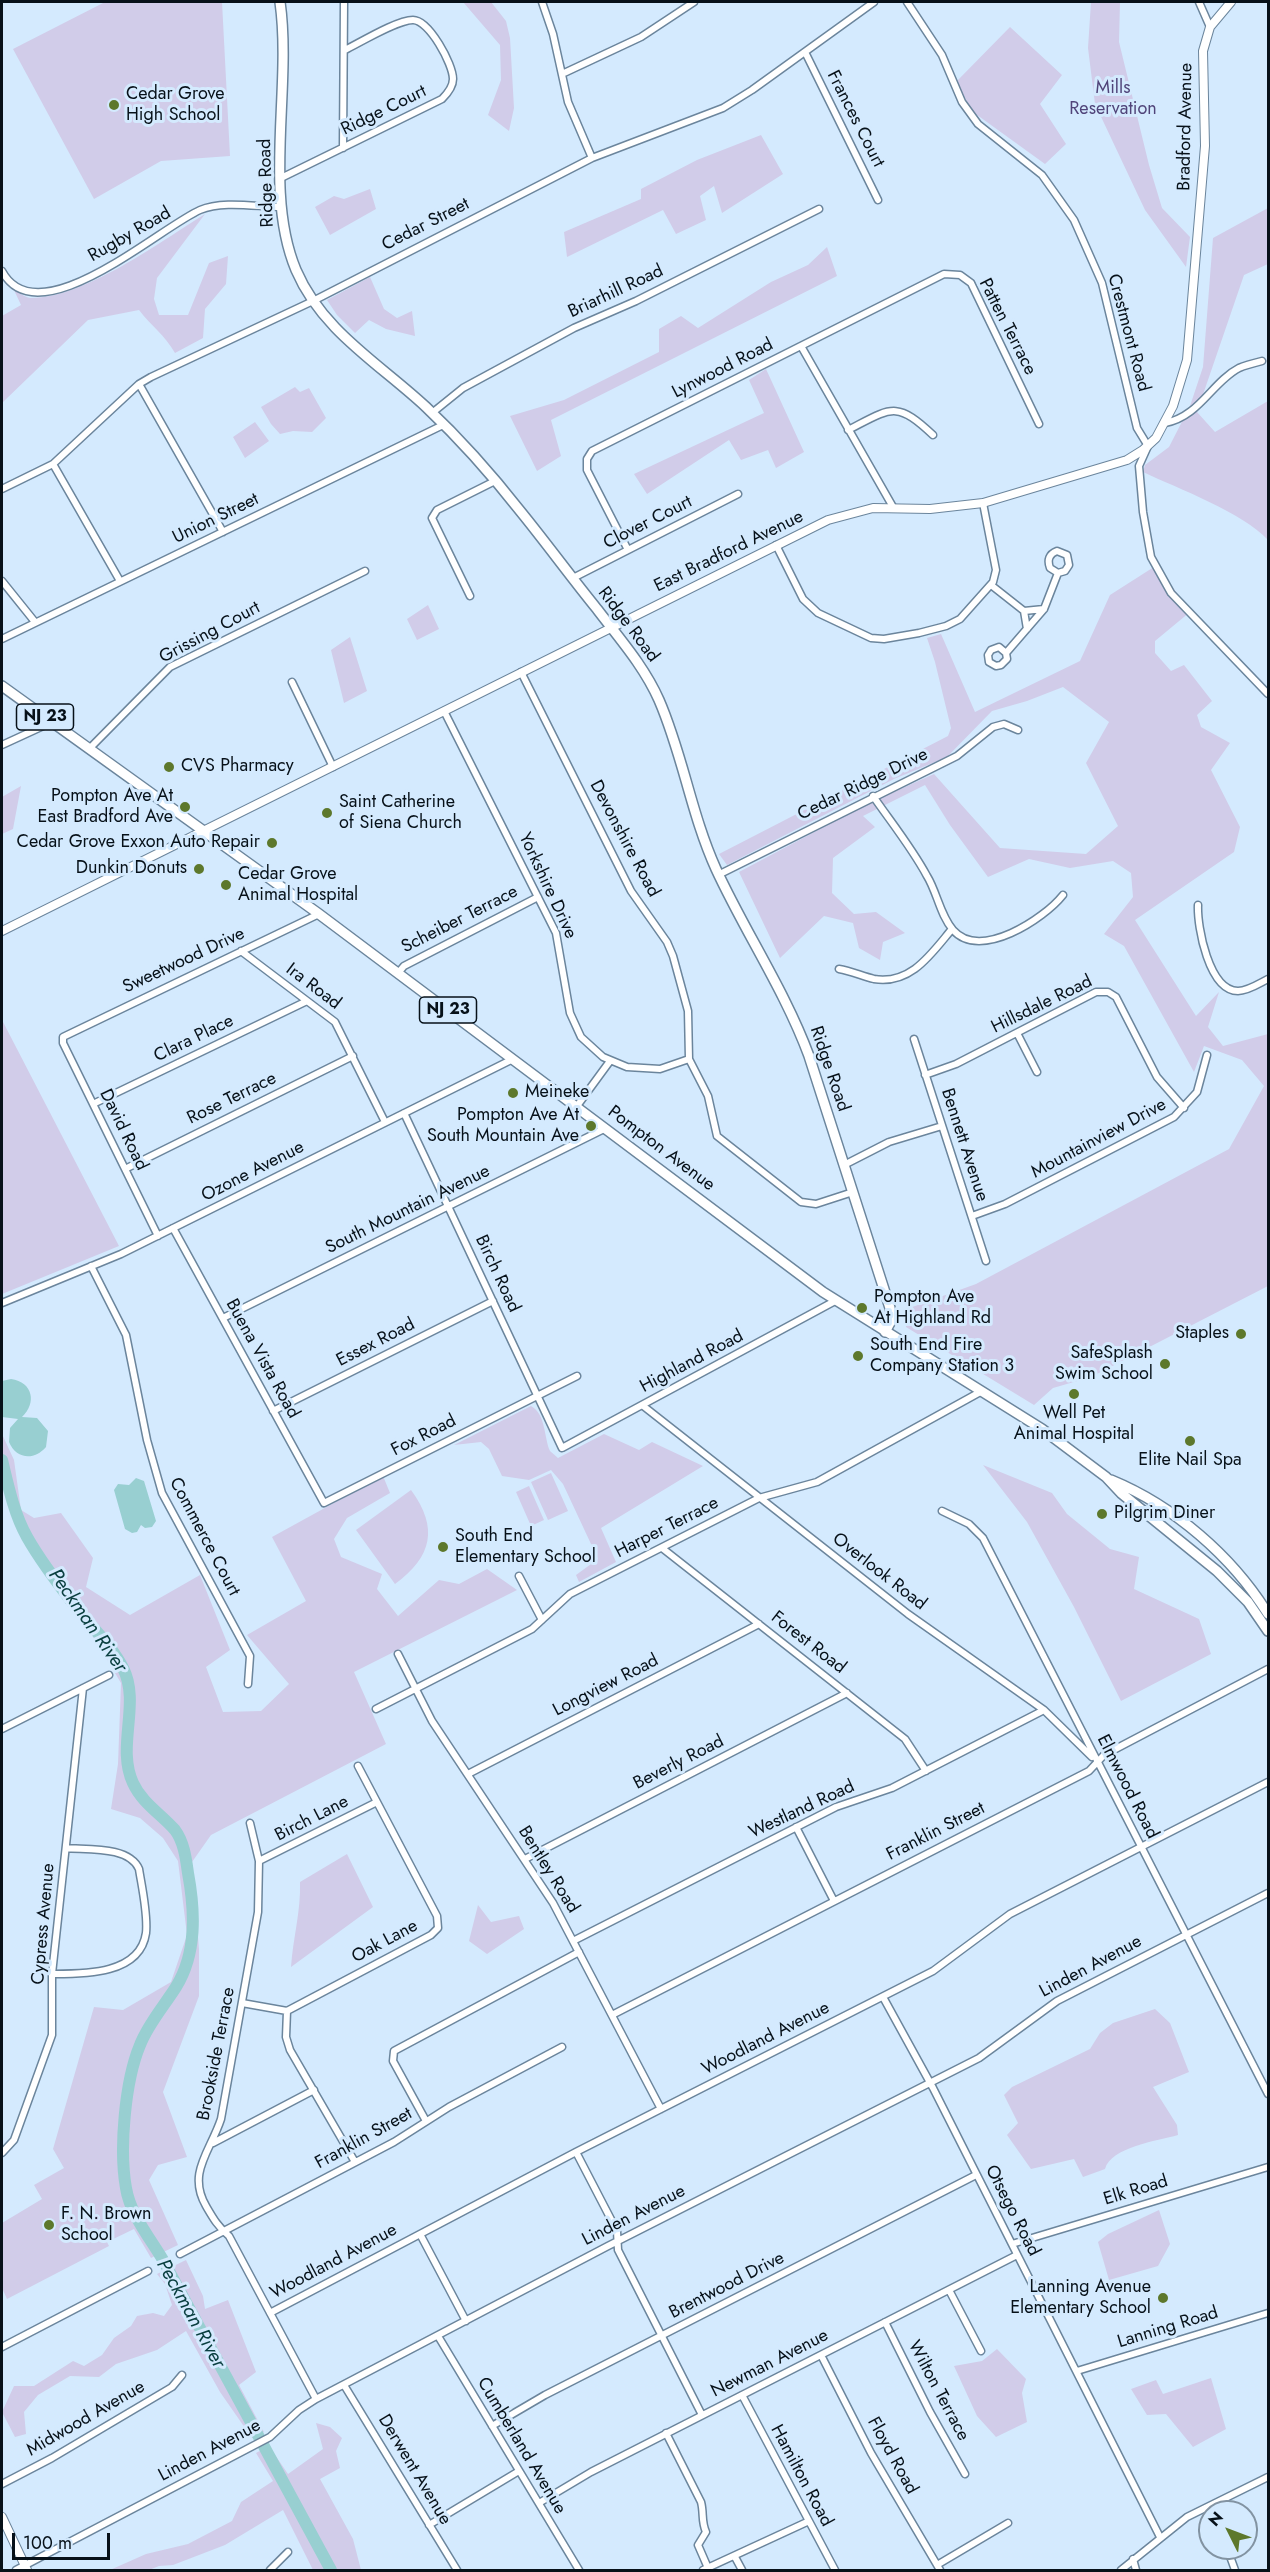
<!DOCTYPE html>
<html>
<head>
<meta charset="utf-8">
<style>
  body { margin:0 }
  #map { position:relative; width:1270px; height:2572px; overflow:hidden; background:#d4eafe; font-family:Jost,sans-serif }
  canvas { display:block }
  .frame { position:absolute; inset:0; border:3px solid #071119; pointer-events:none }
  .north { position:absolute; left:1198px; top:2500px; width:60px; height:60px; box-sizing:border-box; background:#d4eafe; border:2px solid #8293a2; border-radius:50%; rotate:312deg; font-size:16px; font-weight:700; line-height:24px; text-align:center; color:#071119 }
  .north::after { content:''; display:block; margin:auto; width:21px; height:27px; background:#5d782c; clip-path:polygon(50% 0,100% 100%,50% 72%,0 100%) }
  .scale { position:absolute; left:12px; top:2533px; width:98px; height:27px; box-sizing:border-box; border:3px solid #071119; border-top:0; padding-left:8px; font-size:18px; line-height:21px; white-space:nowrap; color:#071119; -webkit-text-stroke:4px #d4eafe; paint-order:stroke }
</style>
</head>
<body>
<div id="map">
<canvas width="1270" height="2572"></canvas>
<div class="frame"></div>
<div class="north">N</div>
<div class="scale">100 m</div>
</div>
<script>
const context = document.querySelector('canvas').getContext('2d');
context.lineJoin = 'round';
function fillPath(path, color) {
  context.fillStyle = color;
  context.fill(path, 'evenodd');
}
function trace(path, color, width, dash) {
  context.strokeStyle = color;
  context.lineWidth = width;
  context.lineCap = dash ? 'butt' : 'round';
  context.setLineDash(dash || []);
  context.stroke(path);
}
function drawText(font, color, halo, rows, align = 'center') {
  context.font = font + ' Jost,sans-serif';
  context.lineWidth = 6;
  context.setLineDash([]);
  context.textBaseline = 'middle';
  context.strokeStyle = halo;
  context.fillStyle = color;
  for (const [text, x, y, turn = 0] of rows) {
    context.save();
    context.translate(x, y);
    context.rotate((+turn || 0) * Math.PI / 180);
    context.textAlign = isNaN(turn) ? turn : align;
    if (halo) context.strokeText(text, 0, 0);
    context.fillText(text, 0, 0);
    context.restore();
  }
}
const green = new Path2D(`
  M105,2h117l8,154 -69,5 -67,38 -81,-150z
  M463,2h28l15,19 4,17 4,70 -5,23 -21,-16 13,-35 -1,-35z
  M1091,2h29l-1,40 30,123 13,43 28,29 -4,30 -41,-57 -50,-106 -7,-56z
  M1010,27l52,48 -22,29 26,40 -21,20 -72,-52 -17,-30z
  M761,135l22,39 -61,39 -8,-27 -14,10 6,24 -30,14 -13,-24 -96,47 -3,-25 77,-33v-10l56,-29z
  M370,189l6,20 -46,26 -15,-28 19,-11 10,3z
  M1268,208v56l-24,11 -47,137 18,20 53,-31v139c-26,-28 -89,-51 -125,-68l2,-7 24,-18 21,-41 13,-39 10,-129z
  M205,214l-48,64 -3,21 5,16h29l21,-52 19,-7 -2,28 -21,25 -2,29 -28,15c-11,-19 -23,-26 -36,-43l-51,10 -86,83v-87l19,-11 -7,-15c5,3 11,7 16,8 53,1 130,-56 175,-84z
  M827,247l10,29 -286,144 10,36 -24,15 -27,-55 54,-16 95,-48v-23l22,-13 17,12 73,-46 37,-17z
  M370,277l14,32 13,9 15,-7 3,25 -29,-7 -17,-9 -14,13 -18,-18 -10,-15z
  M766,369l38,83 -28,16 -8,-18 -27,10 -12,-20 -82,54 -13,-20 130,-61 -15,-33z
  M295,387l5,5 9,-4 17,30 -14,14 -19,-1 -13,3 -9,-10 -10,-17z
  M255,422l14,19 -24,17 -12,-21z
  M1157,565l33,47 -35,29v12l16,18 13,-6 28,36 -15,14 4,12 29,16 -19,27 29,57 -6,25 -99,68 61,96 23,-24 -11,35 15,19 45,-12v252l-177,91 -38,11 -19,17 -128,-78 -2,-17 72,-26 253,-135 35,-63 -22,-26 -38,-14 -10,26 -70,-126 -20,-12 29,-37 -2,-24 -18,-12 -43,7 -41,-9 -41,18 -38,-52 -25,-40 -62,31 12,11 -42,31 -1,35 22,21 22,-2 29,21 -22,9 -3,18 -21,-12 -6,-25 -29,-7 -44,42 -41,-86 130,-69 65,-29 66,74 86,6 32,-28 -32,-63 23,-41 -46,-35 -36,14 -35,10 -45,46 -53,22 -167,86 -8,-11 229,-118 3,-8 -16,-66 -8,-24 14,-4 34,78 105,-51 30,-66z
  M428,605l11,24 -22,11 -10,-21z
  M350,637l17,54 -23,12 -13,-53z
  M21,786l-8,43 -11,5v-37z
  M2,1020l117,226 -117,48z
  M531,1406c15,8 13,32 19,45l8,7 46,-24 35,16 13,-8 51,24 -102,62 15,34 -37,20 -3,-7 22,-16 -35,-75 -12,-14 -22,10 -27,-4 -13,-27 -8,-7 -27,3z
  M2,1434l12,26 7,50 13,8 27,-5 32,45 -7,29 44,28 70,-40 30,75 -24,17 17,45 38,-1 28,-27 -42,-49 59,-34 -34,-64 111,-61 7,17 -43,25 -13,21 7,18 41,17 -5,15 21,27 41,-36 20,4 28,-15 30,21 -163,82 32,72 -175,91 -19,27 7,87v47l-36,96 24,65 -29,8 -9,15 29,65 -27,13 -17,-29 -27,13 2,4 -102,53 -5,-11v-65l40,-24 -8,-14 30,-17 -11,-19 41,-142 29,3 48,-28 16,-47 -9,-74 -15,-23 -23,-20 -29,-9 7,-45 3,-81 -37,-61 -64,-89 -18,-55z
  M983,1465l69,28 15,21 43,35 29,8 -5,32 65,30 12,35 -90,47 -47,-94 -47,-85z
  M551,1473l17,38 -20,9 -17,-38z
  M529,1486l15,34 -13,6 -15,-34z
  M411,1490c28,38 21,67 -16,94l-39,-54z
  M347,1854l26,53 -82,60c2,-29 10,-56 9,-85z
  M478,1905l13,17 28,-6 5,13 -37,25 -18,-13z
  M1155,2009l15,14 19,49 -36,15 24,38 1,10c-21,6 -67,12 -73,34l-22,8 -9,-18 -43,10 -24,-34 11,-12 -14,-28 8,-8 78,-38 10,-16 13,-10z
  M1159,2210l11,34 -12,22 -49,14 -11,-38 10,-8z
  M186,2260l17,36 2,13 23,-9 28,72 -17,13 25,47 -12,6 -32,-46 -34,-61 -29,19 -41,14 -17,13 -29,-1 -32,19 -14,17 2,22 -11,3 -13,-25 12,-26h20l39,-25 11,5 18,-11 12,-17 17,-12 6,-10 16,-3 11,3 8,-11 -7,-21 -8,-10z
  M997,2349l29,30 -4,14 5,29 -31,15 -19,-21 -23,-50 28,-5z
  M1211,2378l15,51 -33,18 -27,-33 -19,1 -16,-26 25,-9 7,14z
  M316,2423l14,4 12,11 -6,13 4,17 -20,11 33,60 8,31h-48l-30,-60 -58,35 -52,20 -14,1 -10,4h-39l36,-16 42,-10 44,-23 9,-19 32,-21 -17,-28 13,-7 19,28 35,-25z`);
const water = new Path2D(`
  M11,1379c22,3 26,24 11,38l15,1 11,13 -2,16c-12,14 -30,12 -37,-5l1,-14 8,-9 -16,-2v-36z
  M136,1478l8,3 12,40 -4,6 -7,1 -4,-3 -4,7 -5,1 -7,-4 -11,-39 4,-6 11,1z`);
const river = new Path2D(`
  M2,1460c6,25 12,54 25,77 14,25 34,51 52,74 15,19 33,35 44,57 18,35 -7,79 10,115 9,20 28,31 42,47 9,12 11,29 13,43 7,38 9,80 -12,114 -12,19 -28,37 -36,58 -15,36 -21,104 -14,143 4,26 24,50 37,72l168,310`);
const minor = new Path2D(`
  M542,2l11,32 15,68 24,56
  M907,2l35,53 20,47 16,22 64,51 32,45 28,63 35,145 11,18 -9,20 4,46 8,45 20,36 97,101
  M1199,2l11,25
  M805,52l73,148
  M562,74l79,-37 53,-35
  M343,148l1,-146
  M281,178l161,-79c6,-6 11,-12 11,-20 0,-15 -24,-59 -40,-59 -16,0 -52,22 -68,30
  M2,271c35,67 157,-43 198,-61 23,-10 57,-3 81,-3
  M801,346l92,161
  M139,384l84,148
  M432,413l31,-25 111,-60 62,-27 183,-92
  M1165,423c34,-6 47,-41 74,-55 7,-3 15,-5 23,-7
  M848,430c43,-22 48,-30 85,5
  M53,464l67,117
  M2,489l51,-25 86,-80 12,-7 162,-76 279,-143 131,-50 29,-18 122,-88
  M776,545l27,54 15,14 53,25 13,1 35,-6 27,-7 14,-7 33,-37 3,-12 -13,-67
  M628,550l-41,-80v-11l5,-8 352,-177 16,1 11,8 68,141
  M573,578l165,-84
  M2,581l33,41
  M991,585l33,26 3,18
  M470,596l-38,-78 5,-8 58,-29
  M1024,611l20,-2
  M2,639l441,-214
  M1006,653l1,6 -6,6 -5,1 -7,-4 -1,-7 3,-5 8,-3 7,6 38,-44 14,-36 7,-2 4,-6 -2,-10 -10,-4c-8,3 -10,9 -7,17l8,5
  M521,672l110,219 36,51 6,14 15,55 1,48 19,37 9,40 84,66 15,2 37,-12
  M292,682l41,85
  M444,711l112,222 14,80 11,24 22,20 24,10 33,2 29,-10
  M2,745l50,-23
  M89,749l81,-82 195,-96
  M873,796c18,26 39,52 54,80 10,16 13,39 26,54 27,31 91,-11 110,-35
  M718,875l239,-119 36,-29 11,-3 14,6
  M1198,905c-1,22 11,86 40,86 10,0 22,-8 30,-12
  M241,951l94,71 50,100
  M839,969c12,2 23,7 35,10 37,6 57,-25 78,-50
  M398,973l6,-7 134,-69
  M1017,1033l20,39
  M914,1039l72,222
  M925,1075l31,-11 140,-72h12l8,5 41,80 27,31
  M93,1104l214,-103
  M577,1106l33,-45
  M404,1113l158,335 273,-147
  M844,1165l45,-23 53,-16
  M125,1169l228,-113
  M972,1216l33,-12 169,-87 23,-25 10,-37
  M173,1228l151,275 253,-127
  M158,1236l-95,-193v-6l256,-123
  M91,1266l35,69 21,105 15,53 88,163 -2,28
  M2,1303l119,-49 392,-195
  M223,1318l383,-190
  M642,1405l266,209 136,96 48,47
  M273,1411l220,-110
  M942,1511l27,13 14,14 285,556
  M662,1548l243,191 21,32
  M519,1576l23,44
  M398,1654l34,67 121,182 108,206
  M376,1709l156,-80 38,-35 189,-96 58,-16 165,-91
  M2,1729l107,-54
  M468,1774l291,-150
  M250,1823l9,38 -1,51 -37,207c-11,33 -34,54 -15,87 7,12 12,21 23,30l87,163
  M796,1827l38,74
  M525,1859l322,-166
  M259,1861l118,-59
  M573,1941l263,-134 56,-19 152,-78
  M52,1974c31,0 88,1 94,-41 2,-19 -4,-45 -7,-64 -10,-23 -51,-19 -73,-21
  M883,1997l50,91 227,449
  M242,2003l45,8 144,-76 7,-7 -1,-12 -79,-150
  M287,2011l-1,26 4,13 65,112
  M612,2015l477,-244 15,-16 164,-86
  M426,2121l-33,-60 1,-10 185,-99
  M213,2143l101,-53
  M576,2152l41,79 1,19 84,165
  M2,2153l12,-13 38,-105v-61l31,-286
  M420,2234l46,87
  M1012,2244l256,-77
  M180,2254l214,-112 55,-35 113,-60
  M949,2290l32,61
  M270,2313l306,-161 357,-181 77,-57 258,-132
  M885,2322l45,90 35,62
  M438,2336l141,234
  M2,2347l146,-76
  M821,2355l50,98 69,117
  M1077,2371l191,-58
  M344,2385l113,185
  M742,2395l93,175
  M492,2426l53,-31 431,-220
  M666,2433l35,69c3,11 0,19 5,30l-8,13 10,23
  M2,2484l50,-26 120,-71 10,-12
  M539,2503l52,-31 426,-217
  M429,2525l90,-54
  M1227,2548l8,22
  M735,2557l7,13
  M1133,2559l3,11
  M937,2565l71,-42
  M16,2570l254,-133 29,-27 17,-11 292,-153 371,-188 78,-57 211,-108
  M270,2570l18,-18
  M703,2570l104,-48
  M1121,2570l66,-53 81,-40`);
const tertiary = new Path2D(`
  M2,931l826,-411 45,-12 57,1 53,-6 144,-43 16,-10 13,-12 17,-32 14,-46 18,-214 -2,-95 7,-24 21,-25
  M2,2517l25,53`);
const secondary = new Path2D(`
  M280,2c12,85 -17,189 16,268 26,61 84,94 130,137 34,32 66,68 95,105 26,32 50,65 76,97 22,29 47,57 62,91 24,55 32,114 57,169 29,63 69,122 93,187l81,252 1,13 -6,11`);
const primary = new Path2D(`
  M2,686l317,228 504,378 219,137 64,48 15,16 96,78 31,31 20,29
  M1111,1480c63,26 121,76 157,134`);
const markers = [
  [114,105,6,"#5d782c"],
  [169,767,6,"#5d782c"],
  [185,807,6,"#5d782c"],
  [327,813,6,"#5d782c"],
  [272,843,6,"#5d782c"],
  [199,869,6,"#5d782c"],
  [226,885,6,"#5d782c"],
  [513,1093,6,"#5d782c"],
  [591,1126,6,"#5d782c"],
  [862,1308,6,"#5d782c"],
  [1241,1334,6,"#5d782c"],
  [858,1356,6,"#5d782c"],
  [1165,1364,6,"#5d782c"],
  [1074,1394,6,"#5d782c"],
  [1190,1441,6,"#5d782c"],
  [1102,1514,6,"#5d782c"],
  [443,1547,6,"#5d782c"],
  [49,2225,6,"#5d782c"],
  [1163,2298,6,"#5d782c"]
];
const shields = [
  [45,717,57],
  [448,1010,57]
];
const shieldNames = [
  ["NJ 23",45,717],
  ["NJ 23",448,1010]
];
const parkNames = [
  ["Mills",1113,89],
  ["Reservation",1113,110]
];
const poiNames = [
  ["Cedar Grove",126,95],
  ["High School",126,116],
  ["CVS Pharmacy",181,767],
  ["Pompton Ave At",173,797,"right"],
  ["East Bradford Ave",173,818,"right"],
  ["Saint Catherine",339,803],
  ["of Siena Church",339,824],
  ["Cedar Grove Exxon Auto Repair",260,843,"right"],
  ["Dunkin Donuts",187,869,"right"],
  ["Cedar Grove",238,875],
  ["Animal Hospital",238,896],
  ["Meineke",525,1093],
  ["Pompton Ave At",579,1116,"right"],
  ["South Mountain Ave",579,1137,"right"],
  ["Pompton Ave",874,1298],
  ["At Highland Rd",874,1319],
  ["Staples",1229,1334,"right"],
  ["South End Fire",870,1346],
  ["Company Station 3",870,1367],
  ["SafeSplash",1153,1354,"right"],
  ["Swim School",1153,1375,"right"],
  ["Well Pet",1074,1414,"center"],
  ["Animal Hospital",1074,1435,"center"],
  ["Elite Nail Spa",1190,1461,"center"],
  ["Pilgrim Diner",1114,1514],
  ["South End",455,1537],
  ["Elementary School",455,1558],
  ["F. N. Brown",61,2215],
  ["School",61,2236],
  ["Lanning Avenue",1151,2288,"right"],
  ["Elementary School",1151,2309,"right"]
];
const streetNames = [
  ["Ridge Court",384,111,-26],
  ["Frances Court",855,119,63],
  ["Bradford Avenue",1186,127,-89],
  ["Ridge Road",267,183,-92],
  ["Cedar Street",426,225,-27],
  ["Rugby Road",130,235,-30],
  ["Briarhill Road",616,292,-25],
  ["Patten Terrace",1007,327,63],
  ["Crestmont Road",1128,333,75],
  ["Lynwood Road",723,369,-27],
  ["Union Street",216,519,-26],
  ["Clover Court",648,523,-27],
  ["East Bradford Avenue",729,552,-26],
  ["Ridge Road",628,625,53],
  ["Grissing Court",210,633,-28],
  ["Cedar Ridge Drive",863,785,-26],
  ["Devonshire Road",624,839,62],
  ["Yorkshire Drive",547,886,65],
  ["Scheiber Terrace",460,920,-27],
  ["Sweetwood Drive",184,961,-25],
  ["Ira Road",313,987,37],
  ["Hillsdale Road",1042,1005,-26],
  ["Clara Place",194,1039,-26],
  ["Ridge Road",829,1069,71],
  ["Rose Terrace",232,1099,-26],
  ["David Road",123,1130,64],
  ["Mountainview Drive",1099,1139,-28],
  ["Bennett Avenue",964,1145,72],
  ["Pompton Avenue",661,1149,37],
  ["Ozone Avenue",253,1172,-27],
  ["South Mountain Avenue",408,1210,-26],
  ["Birch Road",497,1274,65],
  ["Essex Road",376,1343,-27],
  ["Buena Vista Road",262,1359,61],
  ["Highland Road",692,1362,-28],
  ["Fox Road",424,1436,-27],
  ["Harper Terrace",667,1528,-27],
  ["Commerce Court",204,1537,62],
  ["Overlook Road",879,1572,38],
  ["Forest Road",808,1643,38],
  ["Longview Road",606,1686,-27],
  ["Beverly Road",679,1763,-27],
  ["Elmwood Road",1127,1787,63],
  ["Westland Road",802,1810,-25],
  ["Birch Lane",312,1819,-27],
  ["Franklin Street",936,1832,-27],
  ["Bentley Road",548,1870,58],
  ["Cypress Avenue",44,1924,-85],
  ["Oak Lane",385,1942,-28],
  ["Linden Avenue",1091,1967,-28],
  ["Woodland Avenue",766,2039,-27],
  ["Brookside Terrace",217,2054,-79],
  ["Franklin Street",364,2139,-29],
  ["Elk Road",1136,2191,-17],
  ["Otsego Road",1012,2211,63],
  ["Linden Avenue",634,2216,-27],
  ["Woodland Avenue",334,2262,-28],
  ["Brentwood Drive",727,2286,-27],
  ["Lanning Road",1168,2328,-17],
  ["Newman Avenue",770,2364,-27],
  ["Wilton Terrace",938,2391,62],
  ["Midwood Avenue",86,2419,-30],
  ["Cumberland Avenue",521,2446,59],
  ["Linden Avenue",210,2451,-28],
  ["Floyd Road",892,2456,61],
  ["Derwent Avenue",414,2470,59],
  ["Hamilton Road",801,2476,62]
];
const waterNames = [
  ["Peckman River",87,1621,55],
  ["Peckman River",190,2314,61]
];
fillPath(green, '#d1cce9');
fillPath(water, '#98cfd1');
trace(river, '#98cfd1', 12);
trace(minor, '#6b859c', 9);
trace(tertiary, '#6b859c', 10);
trace(secondary, '#6b859c', 12);
trace(primary, '#6b859c', 12);
trace(minor, '#fff', 6);
trace(tertiary, '#fff', 8);
trace(secondary, '#fff', 9);
trace(primary, '#fff', 9);
for (const [x, y, r, color] of markers) {
  const dot = new Path2D();
  dot.arc(x, y, r, 0, 2 * Math.PI);
  context.fillStyle = color;
  context.fill(dot);
  trace(dot, '#d4eafe', 2);
}
for (const [x, y, w] of shields) {
  const box = new Path2D();
  box.roundRect(x - w / 2, y - 13, w, 26, 4.5);
  context.fillStyle = '#d4eafe';
  context.fill(box);
  trace(box, '#071119', 1.5);
}
drawText('bold 16px', '#071119', null, shieldNames);
drawText('18px', '#504479', '#d4eafe', parkNames);
drawText('18px', '#071119', '#d4eafe', poiNames, 'left');
drawText('18px', '#071119', '#d4eafe', streetNames);
drawText('italic 20px', '#0b4041', '#d4eafe', waterNames);
</script>
</body>
</html>
